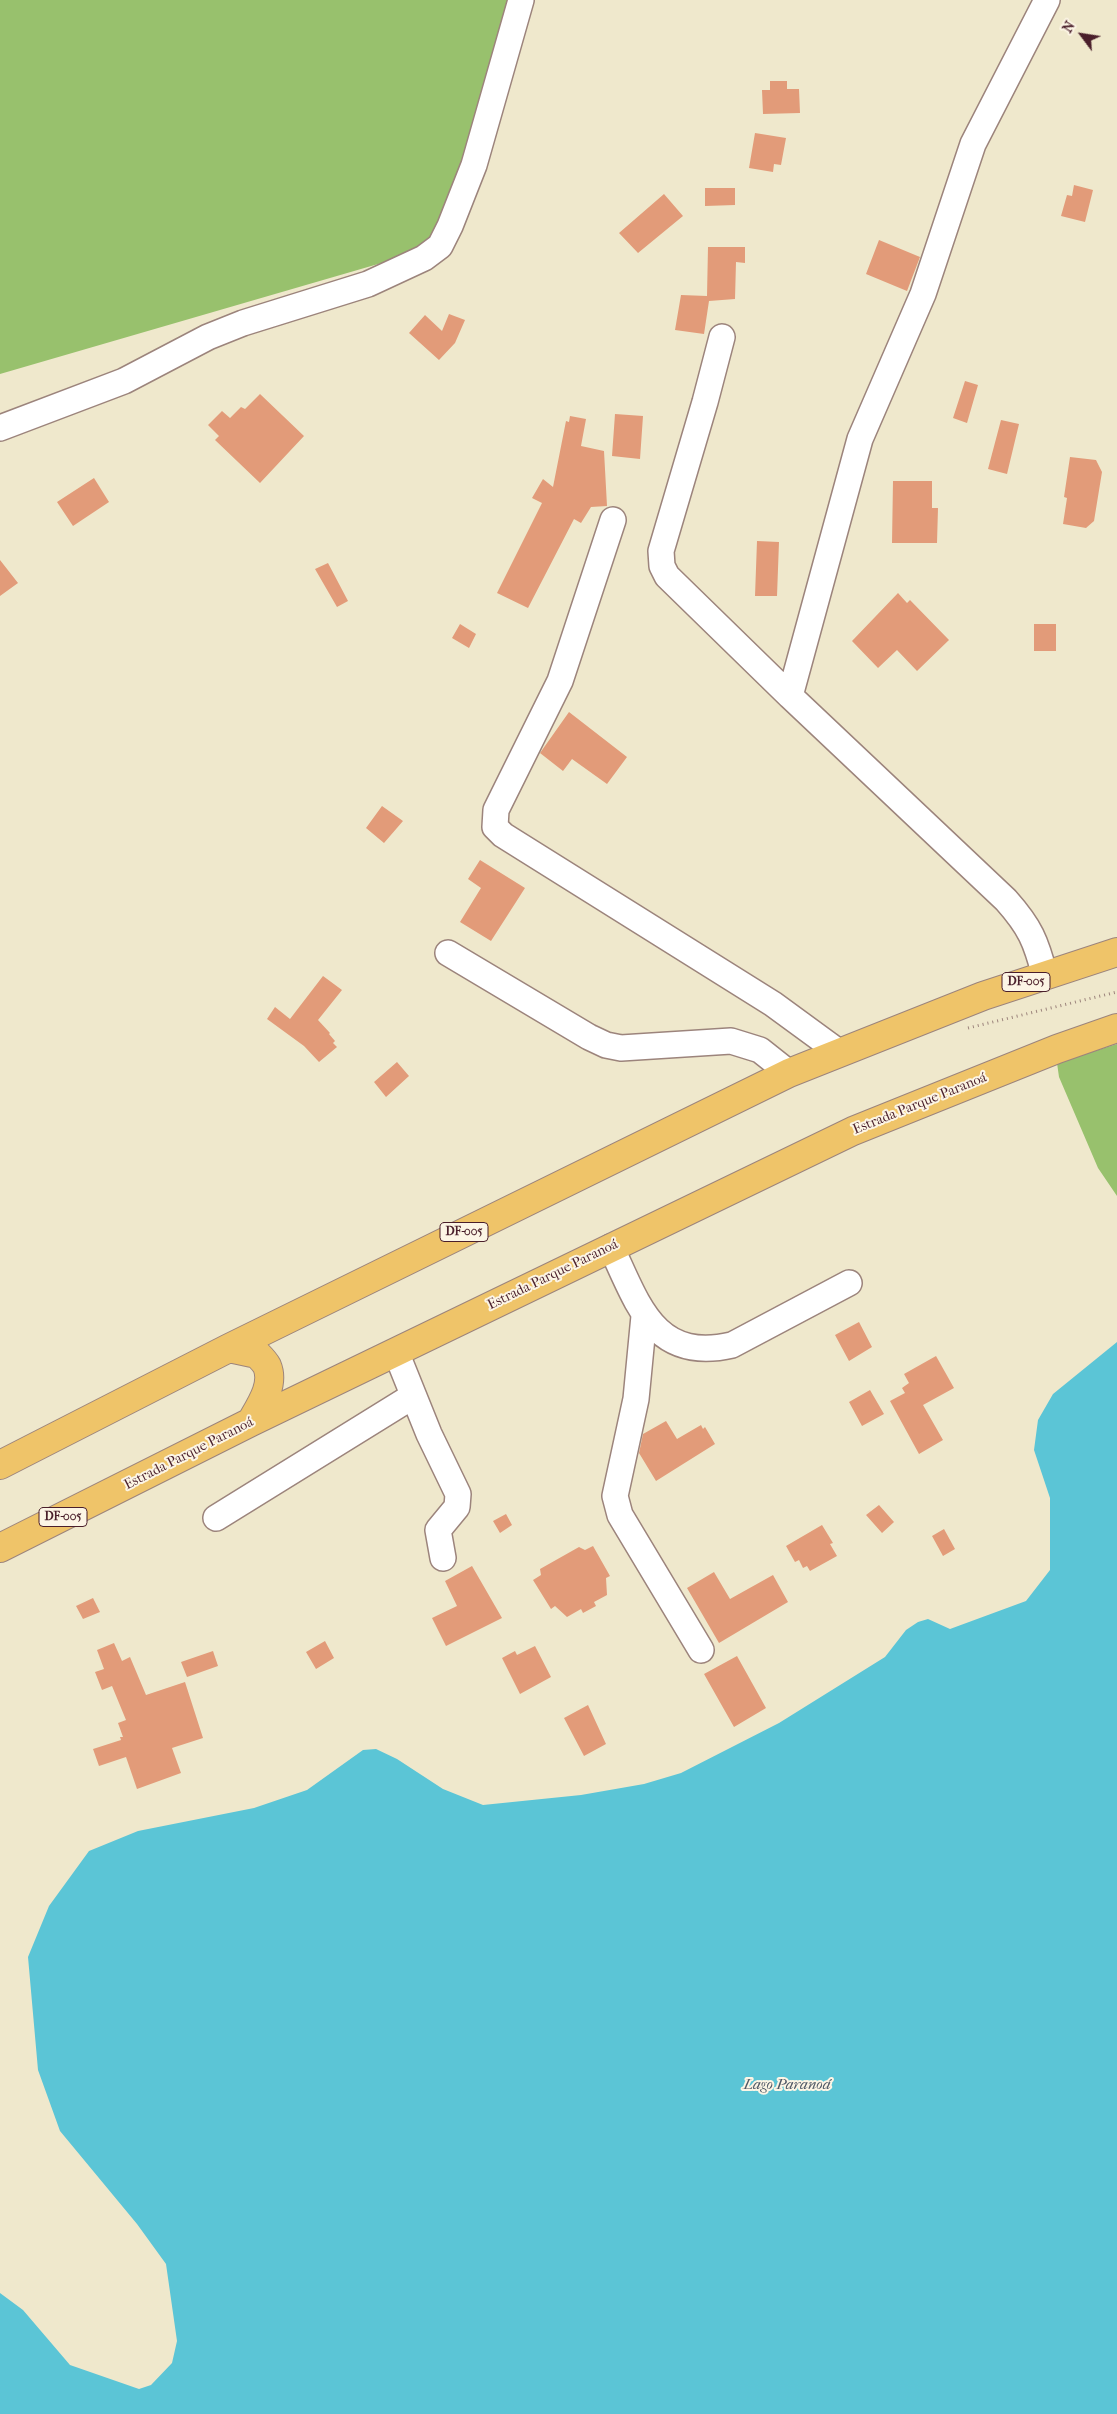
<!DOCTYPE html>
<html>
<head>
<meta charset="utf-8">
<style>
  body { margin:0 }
  #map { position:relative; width:1117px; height:2414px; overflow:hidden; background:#efe8cc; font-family:"IM FELL French Canon",serif }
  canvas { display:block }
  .north { position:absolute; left:1057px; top:10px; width:50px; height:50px; -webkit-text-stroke:4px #fcf5e5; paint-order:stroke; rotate:301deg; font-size:14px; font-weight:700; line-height:20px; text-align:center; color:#4a1f2b }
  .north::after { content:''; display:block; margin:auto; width:18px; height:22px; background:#4a1f2b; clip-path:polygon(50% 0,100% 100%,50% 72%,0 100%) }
</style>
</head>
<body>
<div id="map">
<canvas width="1117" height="2414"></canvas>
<div class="north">N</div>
</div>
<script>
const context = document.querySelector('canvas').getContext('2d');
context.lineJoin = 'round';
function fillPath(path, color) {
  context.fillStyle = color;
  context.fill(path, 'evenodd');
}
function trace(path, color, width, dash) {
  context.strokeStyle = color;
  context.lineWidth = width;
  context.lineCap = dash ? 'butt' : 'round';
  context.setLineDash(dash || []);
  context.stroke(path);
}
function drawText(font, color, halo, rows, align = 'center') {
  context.font = font + ' "IM FELL French Canon",serif';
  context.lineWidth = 4;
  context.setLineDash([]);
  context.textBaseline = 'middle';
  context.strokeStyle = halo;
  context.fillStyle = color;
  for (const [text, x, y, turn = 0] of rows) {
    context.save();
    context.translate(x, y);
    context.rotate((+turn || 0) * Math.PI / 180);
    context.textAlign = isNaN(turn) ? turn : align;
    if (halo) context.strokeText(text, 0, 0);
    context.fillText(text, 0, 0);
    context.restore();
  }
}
const green = new Path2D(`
  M0,0h516l-76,246 -440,128z
  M1117,1044v152l-19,-28 -39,-91 -2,-14z`);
const water = new Path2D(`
  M1117,1342v1072h-1117v-121l23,17 47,55 69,24 12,-4 21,-22 5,-22 -11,-77 -29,-40 -77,-93 -22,-61 -10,-113 21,-51 40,-55 49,-20 116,-23 53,-18 56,-40 13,-1 21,10 46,30 40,16 98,-10 63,-11 37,-11 98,-50 106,-66 21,-27 12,-8 10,-3 22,10 76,-28 24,-31v-72l-16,-48 4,-30 15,-26z`);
const building = new Path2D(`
  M770,81h17v8h12l1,24 -37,1 -1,-24h8z
  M755,133l31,5 -5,27 -7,-1 -1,8 -24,-4z
  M1074,185l19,5 -8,32 -24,-6 6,-21 5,1z
  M705,188h30v17l-30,1z
  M664,194l19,22 -45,37 -19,-20z
  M879,240l41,17 -13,34 -41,-17z
  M708,247h37v16l-9,-1 -1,37 -26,2 -5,33 -29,-4 6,-35 26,1z
  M449,314l16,6 -10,23 -16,17 -30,-27 16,-18 17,16z
  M965,381l13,4 -11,38 -14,-5z
  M260,394l44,42 -44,47 -45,-43 4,-4 -11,-11 14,-14 8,7 11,-11 4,2z
  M615,414l28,2 -3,43 -28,-3z
  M570,416l16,3 -5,27 23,5 3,55 -16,1 -10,16 -7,-4 -46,89 -31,-15 45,-90 -10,-5 11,-19 10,8 13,-66 3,1z
  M1001,420l18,4 -12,50 -19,-5z
  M1070,457l26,3 6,12 -8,49 -8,7 -23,-4 4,-26 -3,-1z
  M94,478l15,24 -36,24 -16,-24z
  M893,481h39v27h6l-1,35h-45z
  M757,541l22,1 -2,54h-22z
  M0,560l18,23 -18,13z
  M328,563l20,38 -11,6 -22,-38z
  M898,593l9,10 3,-3 39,40 -32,31 -20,-21 -19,18 -26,-27z
  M460,624l16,10 -7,14 -17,-10z
  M1034,624h22v27h-22z
  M569,712l58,45 -20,27 -35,-25 -9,12 -23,-18z
  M382,806l21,15 -19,22 -18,-15z
  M480,860l45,28 -34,53 -31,-19 21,-34 -13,-9z
  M323,976l19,14 -24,30 12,13 -1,1 6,7 -2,2 4,4 -18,15 -15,-16 -37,-27 8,-12 15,12z
  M397,1062l12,14 -23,21 -12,-15z
  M859,1322l13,25 -23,14 -14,-26z
  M936,1356l18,32 -31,17 20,35 -24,14 -29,-53 15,-8 -3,-5 7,-5 -5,-9z
  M870,1390l14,24 -22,12 -13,-24z
  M666,1421l11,18 24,-14 2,4 2,-2 10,17 -59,37 -17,-28 4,-19z
  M879,1505l15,17 -12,11 -16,-18z
  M506,1514l6,11 -12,8 -7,-12z
  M822,1525l11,18 -3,1 7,12 -27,15 -3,-5 -4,2 -4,-8 -4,2 -9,-16z
  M944,1529l11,20 -12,7 -11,-20z
  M593,1546l17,30 -4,2 1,17 -13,7 2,4 -13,7 -2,-4 -14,8 -12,-11 -4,3 -18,-29 8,-5 -1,-6 39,-22 6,3z
  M472,1566l30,52 -56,28 -14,-28 25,-12 -12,-25z
  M714,1572l16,27 43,-24 15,27 -69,41 -32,-55z
  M93,1598l7,14 -17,7 -7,-13z
  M325,1641l9,17 -18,11 -10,-17z
  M114,1643l8,18 8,-4 16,38 39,-13 18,56 -31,10 9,25 -44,16 -11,-32 -27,9 -6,-17 28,-9 -1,-3h3l-5,-14 8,-3 -14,-34 -10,4 -7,-18 9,-3 -7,-19z
  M535,1646l16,31 -31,17 -18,-36 13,-7 2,4z
  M213,1651l5,15 -31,11 -6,-15z
  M737,1656l29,52 -32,19 -30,-53z
  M588,1705l18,39 -22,12 -20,-38z`);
const path = new Path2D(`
  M968,1028l149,-36`);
const minor = new Path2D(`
  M722,337l-17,65 -44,149 1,15 5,10 123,120
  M0,428l124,-47 84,-44 35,-14 125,-39 56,-26 16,-12 10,-20 24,-61 47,-165
  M613,520l-53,161 -64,129 -1,17 8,8 270,169 67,49
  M448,953l141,84 17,8 15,3 110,-7 29,9 29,23
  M1045,976c-9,-35 -15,-49 -39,-76l-216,-204 70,-257 63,-145 50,-150 74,-144
  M611,1247c27,57 43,116 121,98l117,-62
  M644,1316l-8,83 -21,97 5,19 81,135
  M396,1352l33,82 29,60 -1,13 -19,23 5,28
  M216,1518l197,-122`);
const major = new Path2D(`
  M229,1348l28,6c3,3 8,8 10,12 8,19 -7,40 -16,56
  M0,1465l229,-117 560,-275 194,-77 134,-44
  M0,1548l251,-126 602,-291 204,-82 60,-21`);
const shields = [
  [1026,982,48],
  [464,1232,48],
  [63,1517,48]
];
const shieldNames = [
  ["DF-005",1026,982],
  ["DF-005",464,1232],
  ["DF-005",63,1517]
];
const streetNames = [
  ["Estrada Parque Paranoá",920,1104,-22],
  ["Estrada Parque Paranoá",553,1275,-26],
  ["Estrada Parque Paranoá",189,1454,-27]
];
const waterNames = [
  ["Lago Paranoá",787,2085]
];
fillPath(green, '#98c16d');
fillPath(water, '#5bc5d6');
fillPath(building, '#e29b79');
trace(minor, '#9c847c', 28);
trace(major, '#9c847c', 30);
trace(path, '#9c847c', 3, [1, 4]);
trace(minor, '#fff', 25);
trace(major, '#efc469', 28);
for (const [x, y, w] of shields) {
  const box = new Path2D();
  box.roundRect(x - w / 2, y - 9.5, w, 19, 4);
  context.fillStyle = '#fcf5e5';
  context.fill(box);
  trace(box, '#4a1f2b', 1);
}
drawText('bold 12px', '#4a1f2b', null, shieldNames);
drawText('14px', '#4a1f2b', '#fcf5e5', streetNames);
drawText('italic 15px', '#505967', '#fcf5e5', waterNames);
</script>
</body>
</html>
